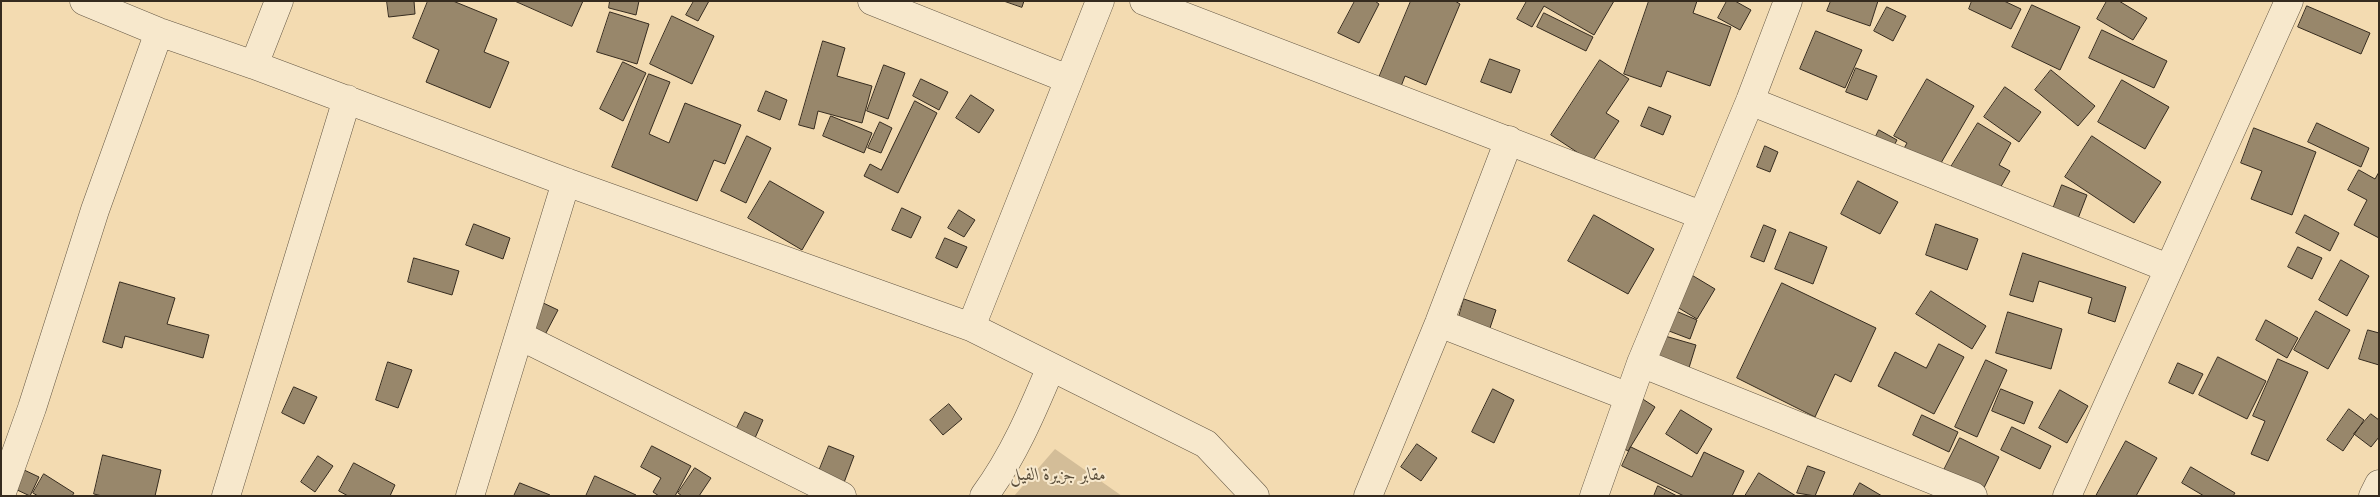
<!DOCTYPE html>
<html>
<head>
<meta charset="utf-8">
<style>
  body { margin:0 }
  #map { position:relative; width:2380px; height:497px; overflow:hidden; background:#f3dbb1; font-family:"IM FELL DW Pica",serif }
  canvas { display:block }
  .frame { position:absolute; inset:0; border:2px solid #352b1f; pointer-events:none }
</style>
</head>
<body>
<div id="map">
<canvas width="2380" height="497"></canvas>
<div class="frame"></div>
</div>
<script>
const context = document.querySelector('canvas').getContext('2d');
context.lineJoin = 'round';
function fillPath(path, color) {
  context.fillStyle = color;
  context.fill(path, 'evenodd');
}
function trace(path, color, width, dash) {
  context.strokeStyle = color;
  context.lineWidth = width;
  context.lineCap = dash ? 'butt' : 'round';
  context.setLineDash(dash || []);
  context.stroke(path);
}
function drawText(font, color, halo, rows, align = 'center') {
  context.font = font + ' "IM FELL DW Pica",Amiri,serif';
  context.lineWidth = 4;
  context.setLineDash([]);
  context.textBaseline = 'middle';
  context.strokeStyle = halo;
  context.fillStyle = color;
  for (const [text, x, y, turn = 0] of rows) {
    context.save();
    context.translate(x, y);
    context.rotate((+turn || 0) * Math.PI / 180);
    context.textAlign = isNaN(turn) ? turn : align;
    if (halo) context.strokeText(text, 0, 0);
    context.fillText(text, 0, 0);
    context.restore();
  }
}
const green = new Path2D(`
  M1055,449l67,47h-108z`);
const building = new Path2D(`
  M387,1h27l1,13 -26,3z
  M428,1h25l44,18 -13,33 25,10 -19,46 -64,-26 13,-32 -26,-12z
  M515,1h68l-11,25z
  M610,1h29l-3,14 -27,-7z
  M694,1h15l-11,20 -12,-6z
  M1004,1h20l-2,6z
  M1355,1h20l4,3 -20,39 -21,-10z
  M1411,1h44l5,3 -34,81 -21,-9 -5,13 -22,-9z
  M1527,1h87l-20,34 -50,-29 -12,21 -15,-8z
  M1649,1h48l-4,12 38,14 -21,59 -43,-15 -6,16 -37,-13z
  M1727,1h8l16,9 -11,20 -22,-12z
  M1831,1h47l-8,25 -43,-15z
  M1972,1h32l17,8 -10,20 -42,-20z
  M2107,1h12l28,17 -14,22 -36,-21z
  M2032,5l48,22 -20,43 -48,-23z
  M2307,6l63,27 -9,21 -63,-27z
  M1887,7l19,9 -13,25 -19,-10z
  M610,12l39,12 -12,40 -40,-12z
  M1544,13l49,24 -7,14 -49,-24z
  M672,16l42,20 -22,48 -42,-20z
  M2102,30l65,31 -13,27 -65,-30z
  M1816,31l46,19 -17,38 -45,-19z
  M823,41l22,7 -8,28 35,10 -10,37 -44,-12 -4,18 -15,-4z
  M1490,59l30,11 -9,23 -30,-11z
  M1600,60l29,19 -23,34 13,8 -27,41 -41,-27z
  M623,62l23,11 -23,48 -23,-12z
  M884,65l21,8 -17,46 -21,-8z
  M1856,68l21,8 -10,24 -21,-8z
  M2051,70l44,36 -17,20 -43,-36z
  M649,74l21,8 -21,52 20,9 16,-40 56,22 -16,39 -11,-4 -17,41 -85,-34z
  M921,79l27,13 -9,18 -26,-14z
  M1927,79l47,27 -44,76 -34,-19 11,-20 -13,-7z
  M2122,80l47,27 -24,42 -47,-27z
  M2005,87l36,25 -22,30 -35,-25z
  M766,91l21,9 -7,20 -22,-9z
  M971,95l23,15 -15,23 -23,-15z
  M915,101l22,12 -39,80 -34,-17 6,-12 11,6z
  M1649,107l22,9 -8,19 -22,-9z
  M831,116l41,17 -8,20 -41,-17z
  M880,122l12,6 -11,25 -13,-5z
  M1978,123l33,20 -12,22 11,6 -21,36 -46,-27z
  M2317,123l52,25 -8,19 -53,-25z
  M2254,128l62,24 -24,63 -41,-16 11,-28 -21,-8z
  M1879,130l18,10 -12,22 -17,-9z
  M747,136l24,12 -25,55 -25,-12z
  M2092,136l69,46 -27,41 -69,-46z
  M1765,146l13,6 -8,20 -13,-5z
  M2359,170l16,9 4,-7v66l-25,-13 13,-25 -19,-10z
  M770,181l54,31 -22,38 -54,-32z
  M1858,181l40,21 -18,32 -39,-20z
  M2062,185l25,10 -15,39 -25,-9z
  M902,208l19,9 -10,21 -19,-8z
  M959,210l16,10 -11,17 -16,-9z
  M1594,215l60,34 -26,45 -60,-33z
  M2305,215l34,18 -9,18 -34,-18z
  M474,224l36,14 -7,21 -37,-14z
  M1936,224l42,15 -11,31 -41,-15z
  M1764,225l12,5 -12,32 -13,-5z
  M1790,232l37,15 -14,37 -38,-15z
  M945,238l22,9 -10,21 -21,-10z
  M2298,247l24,11 -10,21 -24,-12z
  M2023,253l103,34 -11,35 -27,-9 4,-15 -53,-17 -6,21 -23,-7z
  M414,258l45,13 -7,24 -44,-13z
  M2341,260l28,16 -22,40 -28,-16z
  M1690,274l25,15 -18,30 -25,-15z
  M120,282l55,16 -8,26 42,11 -6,23 -78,-22 -3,12 -19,-6z
  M1782,283l94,45 -25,54 -16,-8 -20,43 -78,-39z
  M1931,291l55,35 -14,23 -56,-35z
  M1464,299l32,11 -7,21 -31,-11z
  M539,301l19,9 -22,42 -18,-10z
  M1676,311l21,9 -7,19 -21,-8z
  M2316,311l34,19 -22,39 -34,-19z
  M2008,312l54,17 -11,40 -55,-16z
  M2266,320l32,18 -11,20 -31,-18z
  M2368,330l11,3v32l-20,-6z
  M1665,336l31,9 -8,26 -31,-9z
  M1939,344l25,13 -30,57 -56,-28 17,-34 31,16z
  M2218,357l48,24 -19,38 -48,-24z
  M2278,359l30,13 -40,89 -17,-7 14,-33 -12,-5z
  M1986,360l21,10 -30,67 -22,-10z
  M388,362l24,8 -14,38 -22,-8z
  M2178,363l25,11 -10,20 -24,-11z
  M294,387l23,10 -13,27 -22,-11z
  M1493,389l21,11 -20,43 -22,-11z
  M2001,389l32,13 -9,22 -32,-13z
  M2060,390l28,16 -21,37 -28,-15z
  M1638,396l17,11 -27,44 -17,-10z
  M949,404l13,15 -19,16 -13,-15z
  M2349,409l15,11 -21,31 -16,-11z
  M1681,410l31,19 -15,25 -31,-20z
  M745,412l18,8 -8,18 -19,-8z
  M2371,414l8,6v17l-8,10 -17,-13z
  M1922,415l36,17 -9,20 -36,-17z
  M2012,427l39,19 -11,23 -39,-19z
  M1960,438l39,19 -19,39 -39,-20z
  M2126,441l31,17 -21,38h-40z
  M1417,444l20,14 -16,23 -20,-14z
  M652,446l39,20 -16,30h-16l-6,-4 8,-14 -20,-11z
  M829,446l25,10 -15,40 -26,-10z
  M1631,447l61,30 12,-25 40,19 -12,25h-48l-62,-30z
  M103,455l58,15 -6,26h-53l-8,-2z
  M318,456l15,10 -18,26 -14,-10z
  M354,463l41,22 -5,11h-42l-9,-5z
  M1808,466l17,6 -10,24 -18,-3z
  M2191,467l44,26 -2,3h-29l-22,-13z
  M695,468l16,10 -12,18h-17l-4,-3z
  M22,469l17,8 -9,19 -17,-8z
  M1759,473l37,23h-51z
  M44,474l30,19 -2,3h-34l-5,-3z
  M595,476l41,19 -1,1h-49z
  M520,483l30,12v1h-36z
  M1860,483l22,13h-29z
  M1658,486l19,10h-23z`);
const minor = new Path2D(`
  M84,1l75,31 95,33 312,117 405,145 235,117 49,52
  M872,1l196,78
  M1144,1l557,214
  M254,65l25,-64
  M1750,101l418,167
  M1439,323l190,74
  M971,327l129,-326
  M520,336l322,160
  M1641,363l332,133
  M1,495l31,-87 63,-198 64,-178
  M226,496l121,-397
  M470,496l96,-314
  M984,496c29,-39 48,-84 67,-129
  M1368,496l71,-173 70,-183
  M1594,496l47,-133 109,-262 38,-100
  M2067,496l222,-495
  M2373,496l6,-12`);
const parkNames = [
  ["مقابر جزيرة الفيل",1058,476]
];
fillPath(green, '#d3bd98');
fillPath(building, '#98876b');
trace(building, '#352b1f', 1);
trace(minor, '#645744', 29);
trace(minor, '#f7e8cc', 28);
drawText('italic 18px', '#5c503d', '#f7e8cc', parkNames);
</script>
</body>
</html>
